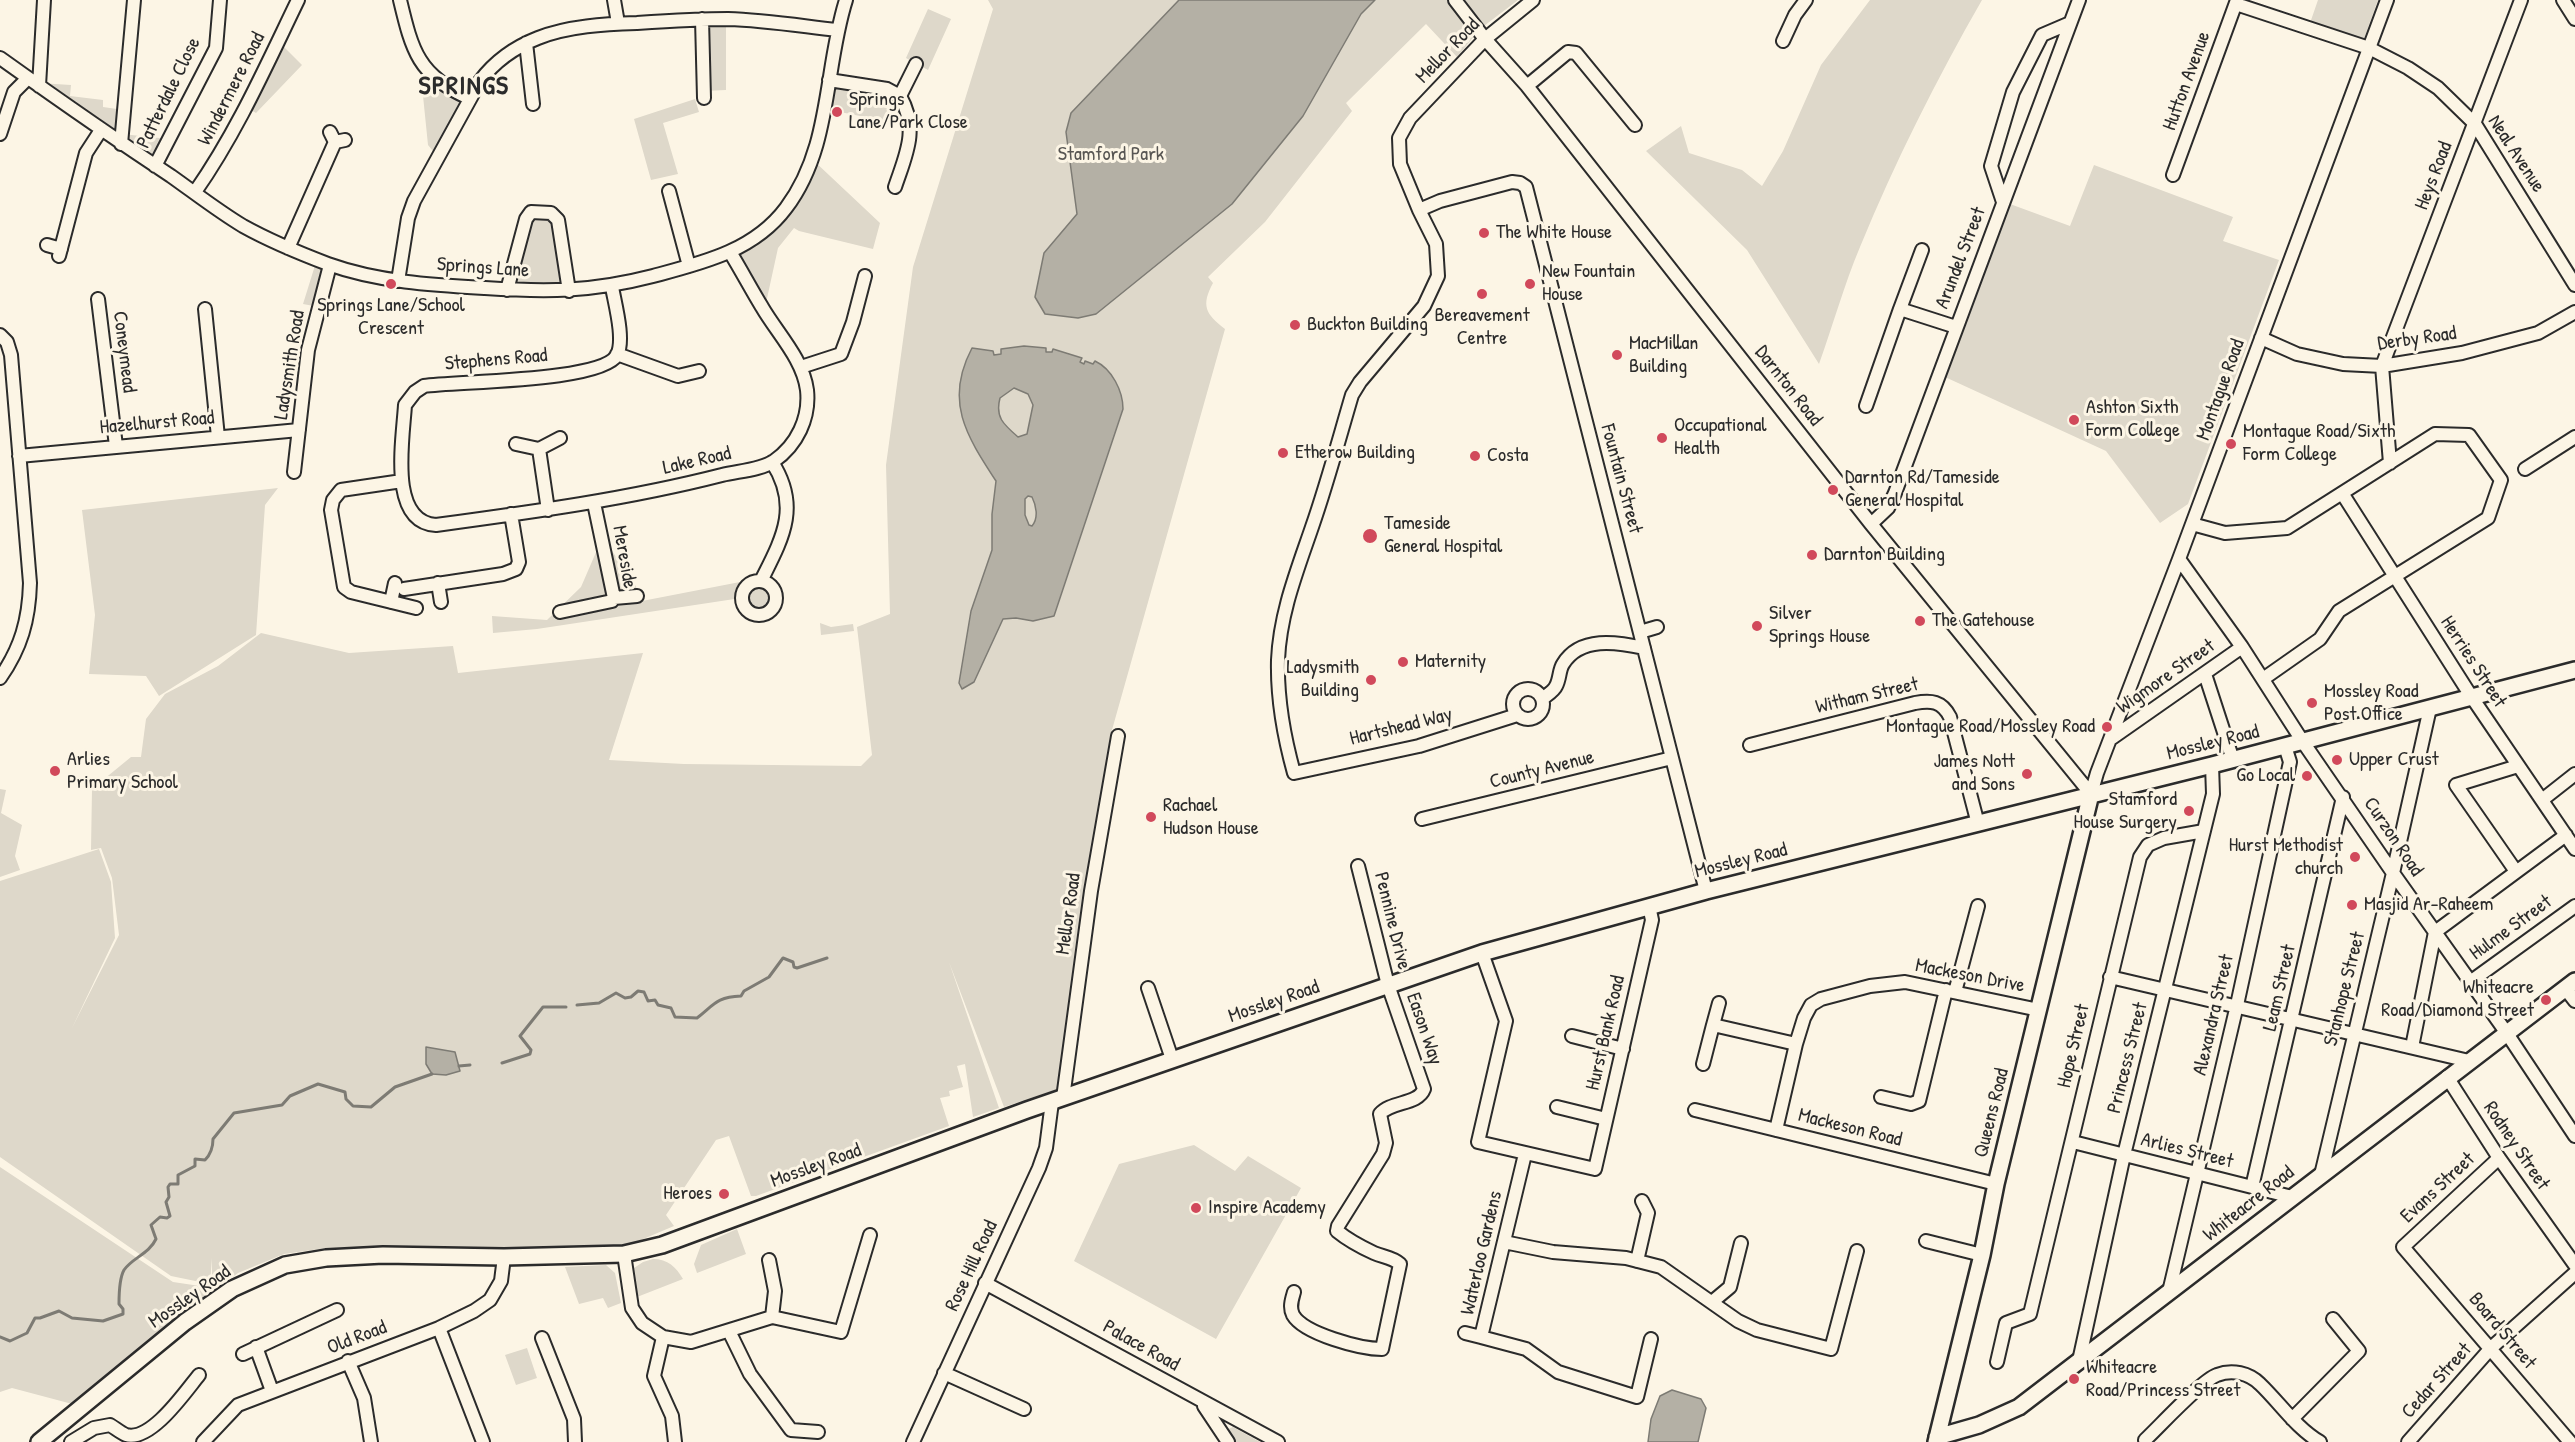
<!DOCTYPE html>
<html>
<head>
<meta charset="utf-8">
<style>
  body { margin:0 }
  canvas { display:block; background:#fcf5e5 }
</style>
</head>
<body>
<canvas width="2575" height="1442"></canvas>
<script>
const context = document.querySelector('canvas').getContext('2d');
context.lineJoin = 'round';
function fillPath(path, color) {
  context.fillStyle = color;
  context.fill(path, 'evenodd');
}
function trace(path, color, width, dash) {
  context.strokeStyle = color;
  context.lineWidth = width;
  context.lineCap = dash ? 'butt' : 'round';
  context.setLineDash(dash || []);
  context.stroke(path);
}
function drawText(font, color, halo, rows, align = 'center') {
  context.font = font + ' "Patrick Hand",sans-serif';
  context.lineWidth = 6;
  context.setLineDash([]);
  context.textBaseline = 'middle';
  context.strokeStyle = halo;
  context.fillStyle = color;
  for (const [text, x, y, turn = 0] of rows) {
    context.save();
    context.translate(x, y);
    context.rotate((+turn || 0) * Math.PI / 180);
    context.textAlign = isNaN(turn) ? turn : align;
    if (halo) context.strokeText(text, 0, 0);
    context.fillText(text, 0, 0);
    context.restore();
  }
}
const green = new Path2D(`
  M988,0h530l-38,29 -23,28 -31,-33 -80,79 6,8 -87,111 -57,55 5,6c-12,22 -8,31 12,46l-115,408 -46,350 -60,20 -55,-145 50,146 -26,9 -8,-53 -8,2 6,21 -14,4 1,5 -10,2 9,28 -193,70h-5l-22,-60 -13,4 -50,75 8,11 -45,19 -155,5 -148,-2 -42,6 -46,19 -13,10h-13v-25l-2,26 -39,-8 -171,-119v-276l99,-32 12,33 4,56 -43,90 47,-93 -7,-57 -11,-30 -10,2 1,-61 39,-32h10l5,-38 19,-25 53,-28 43,-33 88,20 104,-7 5,27 185,-20 -34,107 75,4 177,2 11,-11 -15,-128 33,-13 -4,-149 27,-198 80,-258z
  M1870,0h112c-46,80 -87,162 -122,247 -16,38 -27,78 -41,117l-72,-114 -101,-99 35,-25 8,27 53,17 20,16 21,-35 38,-86z
  M2318,0h60l-16,44 -53,-18z
  M928,9l23,10 -23,51 -22,-12z
  M702,19h28l-4,7v64l-22,1z
  M278,41l24,24 -46,48 -10,-6z
  M425,67l44,31 -32,58 -9,-11 -7,-69z
  M829,80l26,3 2,12 30,6 4,-9 19,34 -85,-17z
  M39,83l32,2 -1,11 33,4v7l21,3 -2,24 47,5 -14,27z
  M695,99l4,13 -36,11 15,51 -27,6 -17,-61z
  M813,160l67,63 -7,26 -74,-18 -5,-3 -16,20 -12,55 -36,-51 30,-18z
  M2094,165l139,52 -10,24 56,19 -91,244 -28,19 -54,-72 -161,-74 65,-173 60,22z
  M551,213l18,78 -62,-1 19,-71z
  M317,259l13,6 -11,42 -16,-3z
  M278,488l-13,17 -9,130 -97,61 -13,-20 -57,-2 6,-59 -13,-105z
  M608,545l28,41 1,10 5,5 98,-19c13,3 24,-5 34,8l1,16 -8,8 -14,1 -9,-7 -3,-10 -204,31 -44,4 -1,-17 55,4 34,-33 16,-37z
  M820,623l11,4 22,-3 1,7 -33,4z
  M0,789l6,1 -5,23 21,12 -7,31 5,14 -20,7z
  M1194,1145l41,26 13,-15 53,32 -85,151 -142,-78 45,-97z
  M0,1167l173,115 47,7 -144,116 -64,-17 -12,4z
  M737,1229l9,25 -49,19 -3,-9 7,-19z
  M653,1259c15,0 23,8 30,20l-46,18 -5,-15 2,-14 9,-6z
  M606,1265l9,8 6,30 -13,5 -5,-10 -24,6 -14,-37z
  M527,1348l10,30 -21,7 -11,-30z
  M1233,1427l27,15h-25l-7,-13z`);
const water = new Path2D(`
  M1179,0h196l-14,14 -58,102 -71,88 -136,110 -18,4 -33,-4 -10,-17 9,-44 33,-39 -11,-82 5,-19z
  M1024,346l22,2v4h6l1,-3 29,9 -2,4 4,2 1,-3 8,3 2,-3c17,8 28,30 28,48l-69,207 -21,5 -17,-3 -13,1 -29,63 -12,7 -3,-6 12,-72 21,-61v-36l4,-33c-30,-46 -52,-80 -24,-133l21,3 1,4 7,-1v-5zM1014,388l14,6 5,11 -6,29 -9,3c-15,-13 -23,-20 -18,-39zM1028,496l4,1c4,8 7,21 0,29l-3,-1 -4,-10v-16z
  M426,1047l29,5 5,19 -14,4 -14,-1 -6,-10z
  M1672,1390l29,9 5,9 -8,34h-50l3,-23 9,-23z`);
const stream = new Path2D(`
  M577,1005l22,-2 17,-10 9,5 6,-1 7,-6 6,1 4,9 7,-1 3,5 13,3 4,9 22,1c17,-13 19,-21 44,-22l3,-5 25,-14 14,-19 10,4 1,5 3,1 30,-10
  M502,1063l28,-9 1,-4 -11,-14 23,-29h23
  M459,1066l11,-1
  M0,1337l10,4 17,-8 8,-15h5l19,-7 13,7 31,3 20,-7v-5l-4,-5c0,-10 0,-25 5,-34 8,-12 25,-16 32,-31l-5,-14 9,-8 7,1 3,-2 -4,-14 3,-5 -1,-10 2,-3h8v-9l17,-9v-7l10,1c6,-6 8,-13 8,-21l21,-26 48,-8 8,-9 28,-12 27,8 1,7 7,7 18,1 24,-20 37,-13`);
const minor = new Path2D(`
  M400,0c12,50 18,76 69,98
  M614,0l4,23
  M1455,0l30,39 42,47 344,438 220,270
  M2563,0l12,19
  M2236,4l133,44 39,20 30,20 37,36 100,161
  M702,19l2,79
  M1783,41l12,-26 11,-15
  M526,43l7,61
  M0,58c56,40 113,80 171,118 24,17 47,35 72,50 27,15 56,27 85,38 50,18 104,21 157,24 62,4 106,4 168,-12 49,-13 101,-25 133,-68 46,-61 38,-139 60,-208
  M829,80l58,9 13,7 16,-32
  M39,86l5,-86
  M1527,86l41,-34 8,1 59,72
  M330,132l5,10 10,-2
  M0,134l14,-42 14,-14
  M121,144l13,-144
  M155,166l61,-118 4,-48
  M2173,175l64,-175
  M895,187c11,-33 24,-57 5,-91
  M669,191l20,75
  M195,192c42,-60 71,-126 103,-192
  M2003,202l-12,-36 22,-74 29,-57 28,-12
  M1419,210l21,-9 72,-19 8,1 6,4 180,704
  M47,245l14,4
  M288,248l47,-106
  M59,256l27,-103 15,-23
  M398,281l10,-63 6,-17 66,-120c15,-20 35,-34 58,-43 30,-12 67,-14 99,-15 30,-2 61,-4 91,-4 36,1 73,7 109,11
  M612,287c3,17 13,53 5,68 -15,27 -160,26 -193,31l-9,6 -10,13c-2,34 -17,117 31,120 96,-13 192,-26 286,-50 16,-4 39,-5 52,-14 23,-16 36,-43 33,-71 -4,-31 -30,-57 -45,-83 -11,-18 -21,-37 -32,-55
  M507,290l19,-71 5,-7 20,1 7,7 11,71
  M98,299l18,147
  M205,309l13,128
  M1900,309l22,-59
  M0,335l7,7 4,13 19,228c-1,37 -9,65 -30,95
  M2261,338l36,16 46,10 39,2 80,-13 76,-20 37,-21
  M617,354l61,22 21,-5
  M801,367l40,-13 12,-32 12,-46
  M1866,406l34,-97 56,18
  M516,444l23,5 21,-11
  M539,449l9,61
  M19,456l280,-26
  M2390,463l-8,-97 139,-366
  M2525,469l50,-32
  M294,472l14,-122 22,-85
  M402,481l-61,9 -8,10 -2,10 13,77 7,5 65,16
  M2342,493l129,203 104,153
  M1871,524l17,-16 7,-15 184,-493
  M2192,524l33,9 62,-5 148,-94 34,1 32,45 -13,38 -149,93 -19,28 -57,40
  M2179,559l63,88 61,95 90,131 113,159 69,104
  M742 598a17 17 0 1 1 34 0a17 17 0 1 1-34 0Z
  M761,581c21,-42 40,-74 11,-119
  M438,583l3,19
  M404,589l99,-15 13,-5 3,-7 -8,-48
  M614,598l23,-2
  M391,602l4,-19
  M560,612l52,-11 2,-3 -20,-95
  M1640,632l17,-5
  M2205,674l28,86
  M1513 704a15 15 0 1 1 30 0a15 15 0 1 1-30 0Z
  M1542,699c5,-4 12,-8 14,-13 4,-7 3,-16 7,-22 17,-28 54,-22 81,-16
  M1517,715l-98,31 -125,27c-10,-36 -17,-75 -16,-113 2,-47 19,-89 34,-133 15,-43 27,-88 40,-132l8,-13 64,-76 14,-30 -2,-32 -17,-34 -19,-46 -1,-26 11,-20 75,-79 48,-39
  M2112,738l130,-91
  M1750,745l165,-42c16,-3 27,-2 35,14l28,107
  M2091,794l6,-21 82,-214 208,-559
  M2542,800l33,-26
  M1422,819l250,-61
  M2515,870l-59,-85 62,-19
  M1482,953l24,68 -28,121 117,27 57,-249 -3,-14
  M2110,977l359,84
  M2470,982l105,-76
  M1148,988l24,71
  M2565,988l10,13
  M1955,992l23,-86
  M1713,1025l6,-22
  M1572,1036l51,13
  M2412,1047l23,-115 131,-97
  M1703,1064l10,-39 83,19
  M2447,1077l52,81 76,107
  M1881,1097l30,7 8,-3 27,-111
  M1063,1098l28,-207 27,-155
  M1557,1107l49,12
  M1695,1110l301,74
  M1776,1130l20,-86 8,-26 7,-13 10,-6 49,-13 35,-4 134,28
  M2073,1142l219,55
  M1525,1154l-44,183 45,12 32,23 79,25 14,-58
  M2499,1158l-96,89 167,195
  M2321,1175l72,-302 37,-165
  M2252,1187l91,-390
  M1926,1241l56,14
  M1504,1242l49,10 73,6 35,9 77,54 19,9 74,19 26,-98
  M624,1254l8,54 10,15 21,14 -9,39 18,40 3,26
  M1637,1261l11,-48 -6,-12
  M985,1283l293,159
  M1294,1292c-2,7 -5,15 -1,23 11,19 68,34 89,34l18,-85c-8,-7 -17,-7 -26,-11 -13,-6 -26,-13 -37,-22l1,-5 45,-72 3,-11 -6,-29c11,-13 38,-9 44,-25l-36,-104 -30,-119
  M2169,1292l68,-287 53,-243 -5,-16
  M1712,1302l18,-15 11,-44
  M772,1317l69,15 29,-97
  M439,1328l44,114
  M729,1331l21,43 41,56 27,2
  M1465,1333l16,4
  M663,1337l28,5 81,-25 3,-26 -6,-31
  M542,1338l32,81 1,23
  M256,1347l16,44
  M243,1354l94,-44
  M348,1361l16,37 7,44
  M2079,1361l45,-206 89,-361 -1,-29
  M1997,1362l9,-39 24,-9 110,-457 8,-12 16,-7 40,-7
  M944,1373l80,36
  M1204,1406l24,36
  M2292,1419l67,-68 -26,-32
  M2145,1440c14,-13 57,-60 72,-65 15,-6 32,-2 43,9 20,19 36,44 60,58
  M71,1442l23,-14 16,-3c5,3 11,8 16,10 25,7 59,-43 73,-60
  M203,1442l35,-37 201,-77 35,-17 16,-11 11,-19 3,-24
  M913,1442l126,-274 7,-20 6,-46
  M2408,1442l83,-94 84,-75`);
const major = new Path2D(`
  M1937,1437l42,-12 40,-18 556,-426
  M39,1442l146,-120 47,-33 53,-24 41,-7 57,-3 121,2 120,-3 38,-9 365,-135 455,-157 224,-62 506,-126 363,-95
  M1936,1442l46,-187 14,-71 95,-390`);
const markers = [
  [837,112,6,"#d1495b"],
  [1484,233,6,"#d1495b"],
  [391,284,6,"#d1495b"],
  [1530,284,6,"#d1495b"],
  [1482,294,6,"#d1495b"],
  [1295,325,6,"#d1495b"],
  [1617,355,6,"#d1495b"],
  [2074,420,6,"#d1495b"],
  [1662,438,6,"#d1495b"],
  [2231,444,6,"#d1495b"],
  [1283,453,6,"#d1495b"],
  [1475,456,6,"#d1495b"],
  [1833,490,6,"#d1495b"],
  [1370,536,8,"#d1495b"],
  [1812,555,6,"#d1495b"],
  [1920,621,6,"#d1495b"],
  [1757,626,6,"#d1495b"],
  [1403,662,6,"#d1495b"],
  [1371,680,6,"#d1495b"],
  [2312,703,6,"#d1495b"],
  [2107,727,6,"#d1495b"],
  [2337,760,6,"#d1495b"],
  [55,771,6,"#d1495b"],
  [2027,774,6,"#d1495b"],
  [2307,776,6,"#d1495b"],
  [2189,811,6,"#d1495b"],
  [1151,817,6,"#d1495b"],
  [2355,857,6,"#d1495b"],
  [2352,905,6,"#d1495b"],
  [2546,1000,6,"#d1495b"],
  [724,1194,6,"#d1495b"],
  [1196,1208,6,"#d1495b"],
  [2074,1379,6,"#d1495b"]
];
const streetNames = [
  ["Mellor Road",1448,51,-46],
  ["Hutton Avenue",2187,81,-70],
  ["Windermere Road",232,89,-63],
  ["Patterdale Close",169,93,-64],
  ["Neal Avenue",2516,154,57],
  ["Heys Road",2434,176,-69],
  ["Arundel Street",1961,258,-69],
  ["Springs Lane",483,268,4],
  ["Derby Road",2417,339,-8],
  ["Coneymead",124,352,83],
  ["Stephens Road",496,360,-5],
  ["Ladysmith Road",290,365,-81],
  ["Darnton Road",1788,386,52],
  ["Montague Road",2221,390,-70],
  ["Hazelhurst Road",157,423,-5],
  ["Lake Road",697,461,-13],
  ["Fountain Street",1621,479,75],
  ["Mereside",624,557,80],
  ["Herries Street",2473,662,57],
  ["Wigmore Street",2166,677,-35],
  ["Witham Street",1867,696,-13],
  ["Hartshead Way",1401,727,-14],
  ["Mossley Road",2213,743,-14],
  ["County Avenue",1542,770,-14],
  ["Curzon Road",2393,837,56],
  ["Mossley Road",1741,861,-14],
  ["Mellor Road",1069,914,-82],
  ["Pennine Drive",1392,921,76],
  ["Hulme Street",2511,928,-36],
  ["Mackeson Drive",1970,976,11],
  ["Leam Street",2280,988,-77],
  ["Stanhope Street",2345,989,-76],
  ["Mossley Road",1274,1002,-19],
  ["Alexandra Street",2214,1015,-77],
  ["Eason Way",1424,1029,71],
  ["Hurst Bank Road",1606,1033,-77],
  ["Hope Street",2074,1046,-77],
  ["Princess Street",2128,1058,-76],
  ["Queens Road",1992,1113,-76],
  ["Mackeson Road",1850,1128,14],
  ["Rodney Street",2516,1146,56],
  ["Arlies Street",2187,1151,14],
  ["Mossley Road",816,1166,-20],
  ["Evans Street",2438,1188,-43],
  ["Whiteacre Road",2249,1204,-38],
  ["Waterloo Gardens",1482,1253,-77],
  ["Rose Hill Road",972,1266,-65],
  ["Mossley Road",190,1297,-35],
  ["Board Street",2502,1331,50],
  ["Old Road",357,1338,-21],
  ["Palace Road",1141,1346,29],
  ["Cedar Street",2437,1381,-48]
];
const poiNames = [
  ["Springs",849,100],
  ["Lane/Park Close",849,123],
  ["The White House",1496,233],
  ["New Fountain",1542,272],
  ["House",1542,295],
  ["Springs Lane/School",391,306,"center"],
  ["Crescent",391,329,"center"],
  ["Bereavement",1482,316,"center"],
  ["Centre",1482,339,"center"],
  ["Buckton Building",1307,325],
  ["MacMillan",1629,344],
  ["Building",1629,367],
  ["Ashton Sixth",2086,408],
  ["Form College",2086,431],
  ["Occupational",1674,426],
  ["Health",1674,449],
  ["Montague Road/Sixth",2243,432],
  ["Form College",2243,455],
  ["Etherow Building",1295,453],
  ["Costa",1487,456],
  ["Darnton Rd/Tameside",1845,478],
  ["General Hospital",1845,501],
  ["Tameside",1384,524],
  ["General Hospital",1384,547],
  ["Darnton Building",1824,555],
  ["Silver",1769,614],
  ["Springs House",1769,637],
  ["The Gatehouse",1932,621],
  ["Maternity",1415,662],
  ["Ladysmith",1359,668,"right"],
  ["Building",1359,691,"right"],
  ["Mossley Road",2324,692],
  ["Post Office",2324,715],
  ["Montague Road/Mossley Road",2095,727,"right"],
  ["Arlies",67,760],
  ["Primary School",67,783],
  ["Upper Crust",2349,760],
  ["James Nott",2015,762,"right"],
  ["and Sons",2015,785,"right"],
  ["Go Local",2295,776,"right"],
  ["Stamford",2177,800,"right"],
  ["House Surgery",2177,823,"right"],
  ["Rachael",1163,806],
  ["Hudson House",1163,829],
  ["Hurst Methodist",2343,846,"right"],
  ["church",2343,869,"right"],
  ["Masjid Ar-Raheem",2364,905],
  ["Whiteacre",2534,988,"right"],
  ["Road/Diamond Street",2534,1011,"right"],
  ["Heroes",712,1194,"right"],
  ["Inspire Academy",1208,1208],
  ["Whiteacre",2086,1368],
  ["Road/Princess Street",2086,1391]
];
const parkNames = [
  ["Stamford Park",1111,155]
];
const districtNames = [
  ["SPRINGS",464,87]
];
fillPath(green, '#ded8ca');
fillPath(water, '#b4b0a5');
trace(water, '#7d7b74', 1.5);
trace(stream, '#7d7b74', 3);
trace(minor, '#2b2b2b', 16);
trace(major, '#2b2b2b', 20);
trace(minor, '#fcf5e5', 12);
trace(major, '#fcf5e5', 15);
for (const [x, y, r, color] of markers) {
  const dot = new Path2D();
  dot.arc(x, y, r, 0, 2 * Math.PI);
  context.fillStyle = color;
  context.fill(dot);
  trace(dot, '#fcf5e5', 2);
}
drawText('20px', '#2b2b2b', '#fcf5e5', streetNames);
drawText('20px', '#2b2b2b', '#fcf5e5', poiNames, 'left');
drawText('20px', '#585653', '#fcf5e5', parkNames);
context.letterSpacing = '1.5px';
drawText('bold 26px', '#2b2b2b', '#fcf5e5', districtNames);
context.letterSpacing = '0px';
</script>
</body>
</html>
